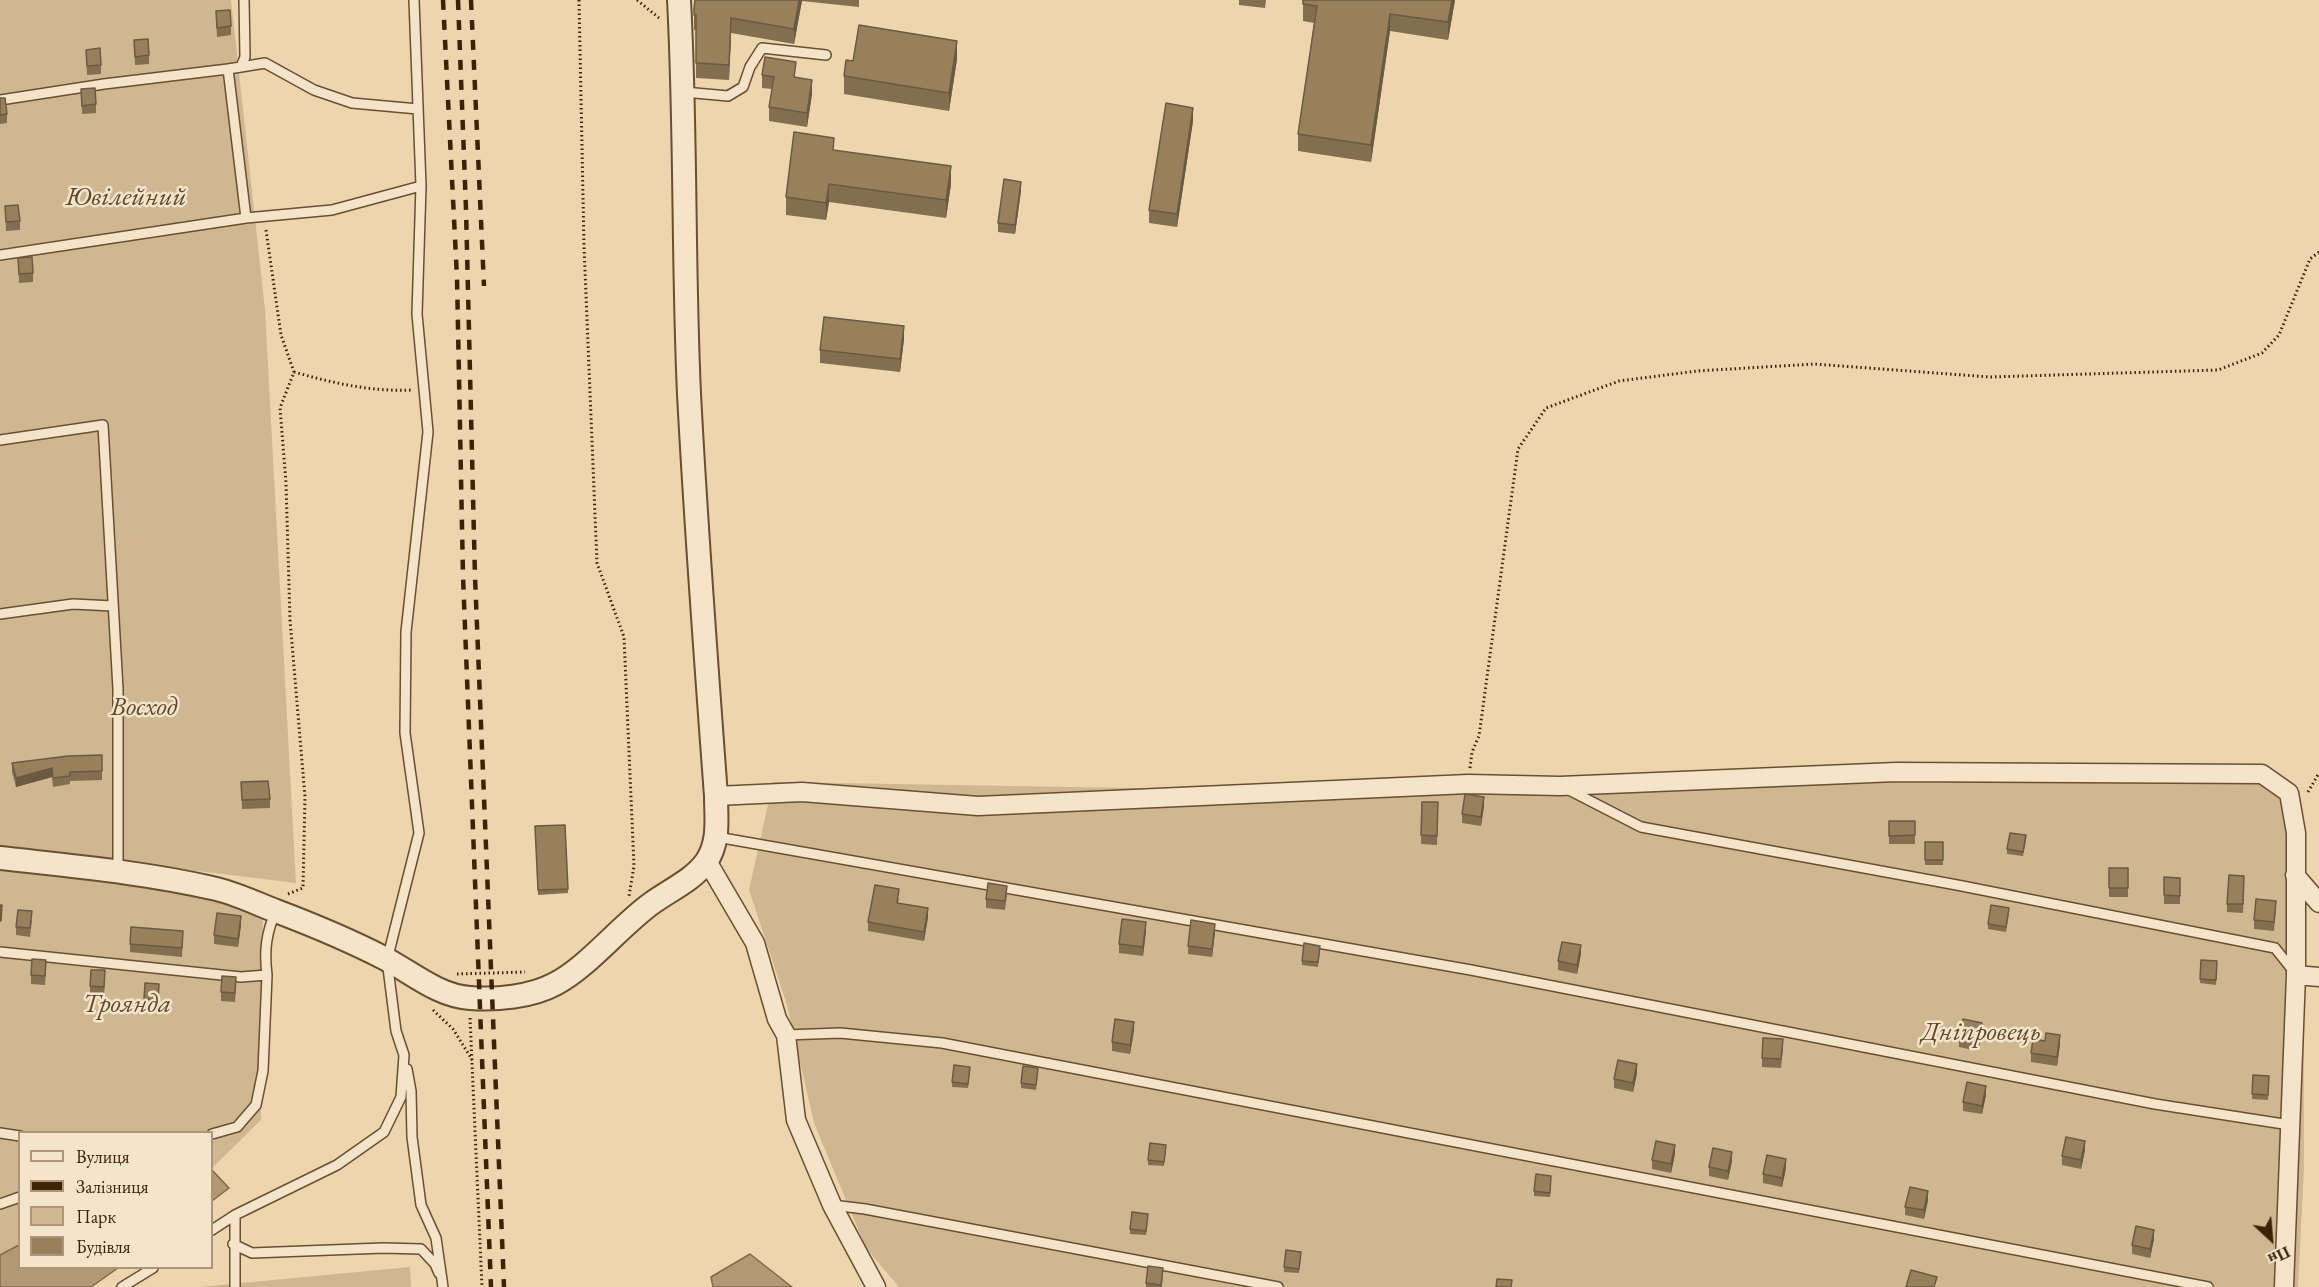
<!DOCTYPE html>
<html>
<head>
<meta charset="utf-8">
<style>
  body { margin:0 }
  #map { position:relative; width:2319px; height:1287px; overflow:hidden; background:#edd6ae; font-family:"EB Garamond",serif }
  canvas { display:block }
  .legend { position:absolute; left:18px; top:1131px; width:195px; height:138px; box-sizing:border-box; background:#f3e4ca; border:2px solid #ab967c; margin:0; padding:8px 10px; list-style:none; font-size:18px; color:#3e2206 }
  .legend li { display:flex; align-items:center; gap:12px; height:30px }
  .legend b { width:30px; border:2px solid #ab967c }
  .north { position:absolute; left:2241px; top:1209px; width:60px; height:60px; -webkit-text-stroke:4px #f3e4ca; paint-order:stroke; rotate:154deg; font-size:16px; font-weight:700; line-height:24px; text-align:center; color:#3e2206 }
  .north::after { content:''; display:block; margin:auto; width:21px; height:27px; background:#3e2206; clip-path:polygon(50% 0,100% 100%,50% 72%,0 100%) }
</style>
</head>
<body>
<div id="map">
<canvas width="2319" height="1287"></canvas>
<ul class="legend">
<li><b style="height:8px;background:#f3e4ca"></b>Вулиця</li>
<li><b style="height:8px;background:#3e2206"></b>Залізниця</li>
<li><b style="height:16px;background:#cfb791"></b>Парк</li>
<li><b style="height:16px;background:#99805d"></b>Будівля</li>
</ul>
<div class="north">Пн</div>
</div>
<script>
const context = document.querySelector('canvas').getContext('2d');
context.lineJoin = 'round';
function fillPath(path, color) {
  context.fillStyle = color;
  context.fill(path, 'evenodd');
}
function trace(path, color, width, dash) {
  context.strokeStyle = color;
  context.lineWidth = width;
  context.lineCap = dash ? 'butt' : 'round';
  context.setLineDash(dash || []);
  context.stroke(path);
}
function drawText(font, color, halo, rows, align = 'center') {
  context.font = font + ' "EB Garamond",serif';
  context.lineWidth = 5;
  context.setLineDash([]);
  context.textBaseline = 'middle';
  context.strokeStyle = halo;
  context.fillStyle = color;
  for (const [text, x, y, turn = 0] of rows) {
    context.save();
    context.translate(x, y);
    context.rotate((+turn || 0) * Math.PI / 180);
    context.textAlign = isNaN(turn) ? turn : align;
    if (halo) context.strokeText(text, 0, 0);
    context.fillText(text, 0, 0);
    context.restore();
  }
}
const green = new Path2D(`
  M0,0h231l34,310 31,573 -296,-36z
  M1917,778l356,4 30,38 1,347 -6,120h-1399l-33,-39 -52,-125 -27,-118 -38,-115 24,-108 781,13z
  M0,862l263,38 -2,220 -49,48v-36h-192l-1,113 -19,10z
  M410,1267l1,20h-211z`);
const water = new Path2D(`
  M212,1170l17,18 -17,13z
  M19,1245l1,23h98l-27,19h-91v-32z
  M750,1254l42,33h-79l-2,-10z`);
const path = new Path2D(`
  M579,0l5,246 13,317 27,74 10,229 -5,30
  M637,0l22,18
  M266,230l15,105 13,37 -14,36 6,75 4,137 15,177 -2,91 -15,6
  M294,372c39,11 77,20 119,18
  M1470,768l2,-16 7,-16 39,-287 28,-41 73,-27 78,-10 117,-7 176,13 228,-7 44,-17 17,-18 31,-76 9,-7
  M2308,792l11,-19
  M457,974l68,-2
  M433,1010l20,19 20,32
  M470,1018l12,269`);
const service = new Path2D(`
  M244,0l1,57 -4,10 -13,2 18,149
  M241,67l24,-4 49,27 38,13 66,6
  M684,92l44,4 15,-9 7,-20 12,-19 64,7
  M0,100l104,-16 124,-15
  M0,255l246,-37 86,-8 89,-24
  M0,440l103,-15 15,264v183
  M0,614l73,-10 40,2
  M1567,789l74,38 316,58 318,63 20,25
  M717,837l754,133 684,134 135,21
  M0,952l241,25 26,-2c-3,-24 -1,-42 9,-64
  M786,1035l54,-2 102,10 1266,244
  M407,1069l4,22 1,46 9,68 15,33 7,49
  M0,1133l20,3
  M212,1134l25,-7 19,-22 7,-34 4,-96
  M0,1204l20,-7
  M832,1205l33,4 413,78
  M212,1230l23,-15
  M233,1244l19,9 131,-5 38,1 14,15 4,9
  M122,1287l31,-19
  M235,1287v-72l102,-50 47,-33 17,-35 3,-42 -8,-24 -9,-71 32,-127 -14,-100 1,-101 22,-200 -11,-118 4,-128 -7,-186`);
const minor = new Path2D(`
  M716,796l86,-4 176,14 490,-22 92,2 336,-14 366,2 27,19 7,40v142l-12,312
  M707,861l48,82 22,76 9,16 10,85 36,85 44,82
  M2295,875l24,28
  M2296,975l23,2`);
const tertiary = new Path2D(`
  M0,858c70,8 142,14 212,30 21,4 43,15 64,23 37,14 73,29 108,47 27,14 54,38 86,40 26,2 61,-1 85,-14 33,-17 65,-58 97,-81 18,-13 41,-23 54,-41 14,-20 10,-44 10,-66 -10,-134 -20,-268 -27,-402 -6,-132 -3,-263 -10,-394`);
const rail = new Path2D(`
  M443,0l14,278 6,298 28,711
  M458,0l8,209 9,368 29,710
  M471,0l13,286`);
const wall = new Path2D(`
  M695,0h164v7l-57,-6 -8,43 -63,-11 -2,47 -33,-2v-48h-2v-21z
  M1239,0h27l-1,8 -26,-3z
  M1303,0h152l-7,40 -58,-9 -19,131 -73,-11v-17l16,-111 -11,-2z
  M216,11l15,15v9l-14,2z
  M134,40l15,15v9l-14,1z
  M86,50l15,15v9l-14,1z
  M957,59l-8,52 -105,-17v-18l9,-15z
  M762,75l34,3 16,16 -5,33 -38,-6v-14l3,-18 -10,-1z
  M81,89l15,15v9l-14,1z
  M0,98l7,16v9l-7,1z
  M1193,121l-16,106 -28,-4v-13z
  M834,151l117,33 -5,34 -117,-16 -3,18 -40,-5v-18z
  M1021,191l-6,43 -17,-2v-9z
  M5,206l15,15v9l-14,1z
  M18,258l15,15v9l-14,1z
  M904,339l-4,33 -80,-9v-13z
  M12,763l90,8v9l-32,1v3l-17,3 -1,-10 -36,10 -4,-15z
  M241,782l29,17v9l-28,1z
  M1422,802h16l-1,43 -16,-1z
  M1484,806l-3,20 -19,-3v-9z
  M1889,821h26v23h-26z
  M565,825l3,68 -30,2 -3,-69z
  M2026,840l-3,16 -16,-2v-5z
  M1925,842h18v23h-18z
  M2109,868h19v29h-19z
  M2164,877l16,1v26h-16z
  M2244,885l-1,28 -16,-1v-8z
  M1007,895l-2,15 -19,-2v-9z
  M899,898l-1,5 30,14 -4,24 -56,-10v-9z
  M2276,909l-2,22 -20,-2v-9z
  M2009,913l-3,19 -18,-3v-5z
  M32,920l-2,17 -14,-2v-8z
  M241,925l-3,22 -24,-3v-9z
  M1146,931l-3,25 -24,-3v-9z
  M1215,932l-3,25 -24,-3v-8z
  M183,940l-1,17 -52,-5v-8z
  M1320,950l-2,17 -16,-2v-4z
  M1581,954l-4,20 -19,-4v-9z
  M2201,960l16,1 -1,24 -16,-2z
  M46,969l-1,16 -14,-1v-9z
  M105,979l-1,17 -14,-1v-9z
  M236,986l-1,16 -14,-1v-9z
  M159,993l-1,16 -14,-1v-9z
  M1134,1030l-4,24 -18,-3v-9z
  M1982,1032l-4,19 -19,-4v-9z
  M2060,1044l-3,22 -26,-4v-9z
  M1783,1048l-2,20 -19,-1v-9z
  M970,1071l-2,17 -16,-1v-5z
  M1038,1073l-2,17 -15,-2v-5z
  M1637,1073l-4,19 -19,-4v-9z
  M2253,1075l16,1 -1,24 -16,-1z
  M1986,1095l-4,19 -19,-3v-9z
  M1166,1149l-2,17 -16,-1v-5z
  M2085,1150l-4,19 -19,-4v-9z
  M1675,1154l-4,19 -19,-4v-9z
  M1732,1161l-4,19 -19,-4v-9z
  M1786,1168l-4,19 -19,-4v-9z
  M1551,1180l-1,17 -16,-1v-5z
  M1928,1200l-4,19 -19,-4v-8z
  M1148,1218l-2,17 -16,-1v-5z
  M2154,1239l-4,19 -18,-4v-9z
  M1301,1256l-2,17 -15,-1v-5z
  M1163,1272l-1,15h-16v-4z`);
const shadedWall = new Path2D(`
  M799,0h3l-8,44v-15z
  M1452,0h3l-7,40v-18z
  M1390,14v17l-19,131v-17z
  M731,18v15l-2,47v-15z
  M957,41v18l-8,52v-18z
  M812,80v14l-5,33v-14z
  M1193,108v13l-16,106v-13z
  M951,166v18l-5,34v-18z
  M1021,182v9l-6,43v-9z
  M829,184v18l-3,18v-17z
  M904,326v13l-4,33v-13z
  M52,768v9l-36,10v-9z
  M1484,797v9l-3,20v-9z
  M928,908v9l-4,24v-9z
  M241,916v9l-3,22v-8z
  M1146,922v9l-3,25v-9z
  M1215,924v8l-3,25v-8z
  M1581,945v9l-4,20v-9z
  M1134,1022v8l-4,24v-9z
  M1982,1023v9l-4,19v-9z
  M2060,1035v9l-3,22v-9z
  M1637,1064v9l-4,19v-9z
  M1986,1086v9l-4,19v-8z
  M2085,1141v9l-4,19v-9z
  M1675,1145v9l-4,19v-9z
  M1732,1152v9l-4,19v-9z
  M1786,1159v9l-4,19v-9z
  M1928,1191v9l-4,19v-9z
  M2154,1230v9l-4,19v-9z`);
const building = new Path2D(`
  M695,0h104l-5,29 -63,-11 -2,47 -33,-2v-48h-2v-6z
  M1303,0h149l-4,22 -58,-8 -19,131 -73,-11 19,-128 -14,-2z
  M230,10l1,16 -14,2 -1,-17z
  M859,25l98,16 -8,52 -105,-17 2,-16 7,1z
  M148,39l1,16 -14,2 -1,-17z
  M100,48l1,17 -14,1 -1,-16z
  M765,57l31,5 -2,15 18,3 -5,33 -38,-6 5,-30 -12,-2z
  M95,88l1,16 -14,2 -1,-17z
  M0,98h5l2,16 -7,1z
  M1166,103l27,5 -16,106 -28,-4z
  M794,132l40,6 -1,12 118,16 -5,34 -117,-16 -3,19 -40,-6z
  M1004,179l17,3 -6,43 -17,-2z
  M18,205l2,16 -14,1 -1,-16z
  M32,257l1,16 -14,1 -1,-16z
  M824,317l80,9 -4,33 -80,-9z
  M102,755v16l-32,1v4l-17,2 -1,-10 -36,10 -4,-15 56,-7z
  M268,781l2,18 -28,1 -1,-18z
  M1465,794l19,3 -3,20 -19,-3z
  M1422,802h16l-1,34 -16,-1z
  M1889,821h26v14l-26,1z
  M565,825l3,64 -30,1 -3,-64z
  M2010,833l16,2 -3,17 -16,-3z
  M1925,842h18v18h-18z
  M2109,868h19v20h-19z
  M2229,875l15,1 -1,28h-16z
  M2164,877l16,1v18l-16,-1z
  M988,883l19,3 -2,15 -19,-2z
  M875,885l24,4 -2,14 31,5 -4,24 -56,-10z
  M2256,899l20,2 -2,21 -20,-2z
  M0,905h2l-1,16h-1z
  M1991,905l18,3 -3,19 -18,-3z
  M18,910l14,1 -2,17 -14,-1z
  M217,913l24,3 -3,23 -24,-4z
  M1122,919l24,3 -3,25 -24,-3z
  M1191,920l24,4 -3,25 -24,-3z
  M131,927l52,4 -1,17 -52,-4z
  M1562,942l19,3 -4,20 -19,-4z
  M1304,943l16,3 -2,16 -16,-1z
  M32,959l14,1 -1,16 -14,-1z
  M2201,960l16,1 -1,19 -16,-1z
  M91,970h14l-1,17 -14,-1z
  M222,976l14,1 -1,16 -14,-1z
  M145,983l14,1 -1,16 -14,-1z
  M1115,1019l19,3 -4,23 -18,-3z
  M1963,1019l19,4 -4,19 -19,-4z
  M2046,1033l14,2 -3,22 -26,-4 2,-14 12,2z
  M1763,1038l20,1 -2,20 -19,-1z
  M1618,1060l19,4 -4,19 -19,-4z
  M954,1065l16,2 -2,17 -16,-2z
  M1023,1066l15,2 -2,17 -15,-2z
  M2253,1075l16,1 -1,19 -16,-1z
  M1967,1082l19,4 -4,20 -19,-4z
  M2066,1137l19,4 -4,19 -19,-4z
  M1656,1141l19,4 -4,19 -19,-4z
  M1150,1143l16,2 -2,17 -16,-2z
  M1713,1148l19,4 -4,19 -19,-4z
  M1767,1155l19,4 -4,19 -19,-4z
  M1536,1174l15,2 -1,17 -16,-2z
  M1910,1187l18,4 -4,19 -19,-3z
  M1132,1212l16,2 -2,17 -16,-2z
  M2136,1226l18,4 -4,19 -18,-4z
  M1286,1250l15,2 -2,17 -15,-2z
  M1148,1266l15,2 -2,17 -15,-2z
  M1911,1270l26,7 -3,10h-28z
  M1497,1279l15,1 -1,7h-15z`);
const parkNames = [
  ["Ювілейний",126,198],
  ["Восход",144,708],
  ["Троянда",127,1005],
  ["Дніпровець",1981,1033]
];
fillPath(green, '#cfb791');
fillPath(water, '#b29975');
trace(water, '#846949', 1.5);
trace(service, '#6a4f30', 12);
trace(minor, '#6a4f30', 21);
trace(tertiary, '#6a4f30', 26);
trace(path, '#3e2206', 3, [1.5, 3]);
trace(service, '#f3e4ca', 9);
trace(minor, '#f3e4ca', 18);
trace(tertiary, '#f3e4ca', 22);
trace(rail, '#3e2206', 4.5, [10, 10]);
fillPath(wall, '#846e50');
fillPath(shadedWall, '#6b5a41');
fillPath(building, '#99805d');
trace(building, '#6b5a41', 1.5);
drawText('italic 27px', '#624729', '#f3e4ca', parkNames);
</script>
</body>
</html>
